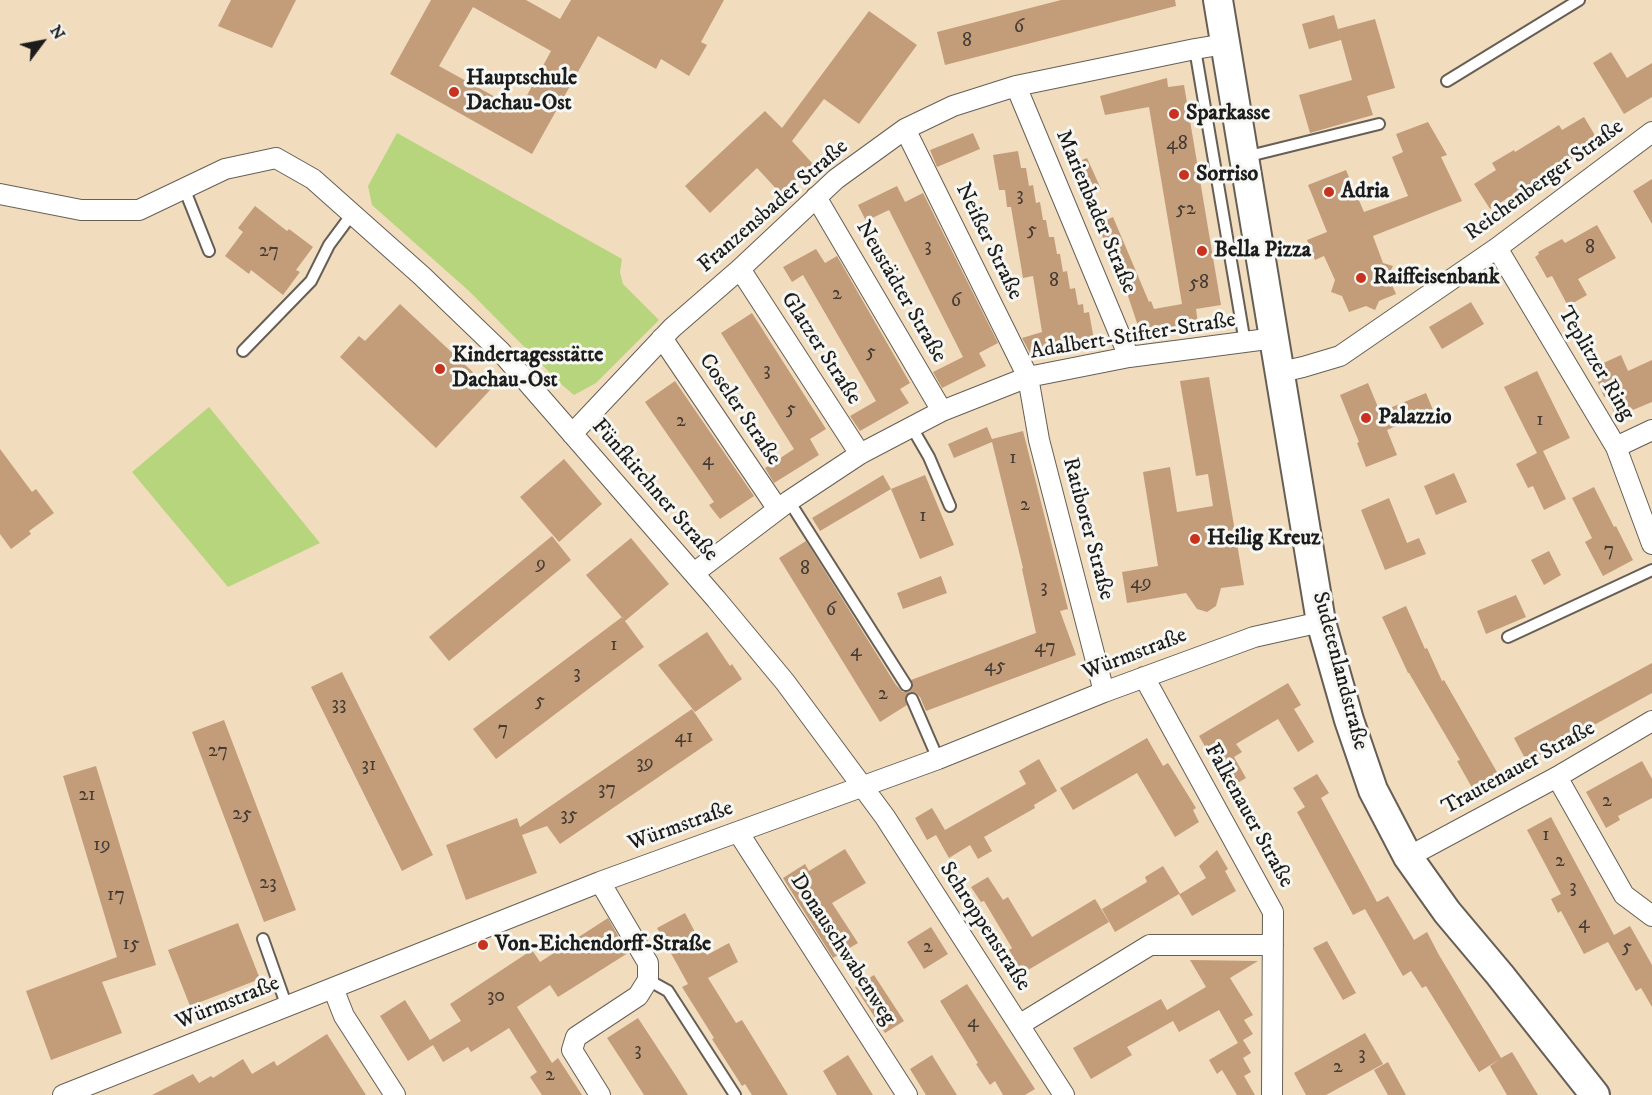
<!DOCTYPE html>
<html>
<head>
<meta charset="utf-8">
<style>
  body { margin:0 }
  #map { position:relative; width:1652px; height:1095px; overflow:hidden; background:#f1dcbe; font-family:"IM FELL DW Pica",serif }
  canvas { display:block }
  .north { position:absolute; left:12px; top:12px; width:60px; height:60px; -webkit-text-stroke:4px #f6f6f2; paint-order:stroke; rotate:58deg; font-size:16px; font-weight:700; line-height:24px; text-align:center; color:#1c1c1c }
  .north::after { content:''; display:block; margin:auto; width:21px; height:27px; background:#1c1c1c; clip-path:polygon(50% 0,100% 100%,50% 72%,0 100%) }
</style>
</head>
<body>
<div id="map">
<canvas width="1652" height="1095"></canvas>
<div class="north">N</div>
</div>
<script>
const context = document.querySelector('canvas').getContext('2d');
context.lineJoin = 'round';
function fillPath(path, color) {
  context.fillStyle = color;
  context.fill(path, 'evenodd');
}
function trace(path, color, width, dash) {
  context.strokeStyle = color;
  context.lineWidth = width;
  context.lineCap = dash ? 'butt' : 'round';
  context.setLineDash(dash || []);
  context.stroke(path);
}
function drawText(font, color, halo, rows, align = 'center') {
  context.font = font + ' "IM FELL DW Pica",serif';
  context.lineWidth = 6;
  context.setLineDash([]);
  context.textBaseline = 'middle';
  context.strokeStyle = halo;
  context.fillStyle = color;
  for (const [text, x, y, turn = 0] of rows) {
    context.save();
    context.translate(x, y);
    context.rotate((+turn || 0) * Math.PI / 180);
    context.textAlign = isNaN(turn) ? turn : align;
    if (halo) context.strokeText(text, 0, 0);
    context.fillText(text, 0, 0);
    context.restore();
  }
}
const green = new Path2D(`
  M397,133l225,126 -2,13 3,12 36,36 -63,63 -22,12 -13,-11 -92,-93 -97,-86 -4,-19z
  M209,407l111,136 -92,44 -96,-115z`);
const building = new Path2D(`
  M231,0h65l-24,48 -54,-22z
  M431,0h95l34,19 11,-19h153l-23,42 6,3 -18,31 -28,-17 -5,10 -58,-33 -66,118 -142,-80zM473,7l78,44 -32,59 -80,-44z
  M1061,0h114l1,6 -231,59 -8,-33z
  M869,11l48,34 -58,79 -35,-25 -32,42 21,23 -32,30 -24,-26 -47,45 -25,-27 80,-75 17,17z
  M1334,15l7,25 -32,9 -7,-25z
  M1375,19l20,69 -28,8 6,19 -63,18 -11,-38 53,-15 -14,-51z
  M1611,52l16,26 25,-15v34l-28,17 -31,-51z
  M1167,78l1,9 16,-2 37,220 -25,4 2,15 -58,8 -14,-42 -29,-66 16,-7 36,85 2,-1 3,8 28,-5 -33,-197 -44,8 -5,-19z
  M1584,117l15,25 -109,67 -16,-25 22,-14 -4,-7 22,-13 1,2 44,-27 3,5z
  M1428,122l19,33 -6,2 21,44 -89,35 10,27 10,3 -5,10 8,18 -17,7 -4,9 -9,-4 -17,6 -7,-16 -11,-4 4,-12 -11,-24 -9,4 -8,-20 20,-8 -19,-47 38,-15 18,42 44,-16 -16,-39 11,-5 -7,-18z
  M973,133l7,16 -43,18 -7,-17z
  M1018,151l3,17h5l3,18 4,-1 3,18 4,-1 3,18h3l3,17h5l3,17h3l3,18 4,-1 3,18 5,-1 3,17 5,-1 1,9 5,-1 5,28 -39,6 -25,7 -8,-15 20,-6 -9,-56 -10,2 -12,-71h-4l-2,-17h-6l-6,-35z
  M1087,158l14,31 -16,6 -13,-31z
  M1652,179v45l-19,-33z
  M897,186l8,16 18,-9 75,150 -19,10 7,13 -44,22 -9,-16 30,-15 -74,-147 -23,11 -8,-16z
  M255,206l32,25 2,-2 24,18 -17,23 4,2 -17,23 -32,-25 -2,4 -24,-18 18,-24 -5,-4z
  M1597,225l19,33 -38,21 9,16 -19,11 -16,-30 -5,2 -12,-21 4,-3 -1,-2 24,-13 3,4z
  M816,249l9,14 12,-7 73,127 -10,6 9,14 -49,28 -10,-15 26,-15 -73,-126 -11,7 -9,-15z
  M1471,302l13,22 -42,25 -13,-22z
  M400,304l91,85 -55,59 -96,-91 19,-21 6,5z
  M752,313l74,116 -16,10 9,16 -45,28 -9,-15 29,-19 -73,-116z
  M1621,355l7,16 24,-11v42l-36,15 -9,-21 -3,1 -7,-17 7,-3 -5,-12z
  M1537,371l33,67 -27,13 23,48 -22,11 -11,-24 -5,2 -12,-24 21,-11 -33,-66z
  M1209,377l35,208 -23,3 -5,18 -9,6 -10,-3 -11,-16 -59,10 -5,-31 36,-6 -15,-94 27,-5 7,45 36,-6 -5,-32 -12,2 -16,-95z
  M675,381l79,115 -34,23 -11,-14 5,-3 -69,-100z
  M1368,383l12,29 46,-19 7,17 -46,20 10,25 -31,12 -9,-24 2,-1 -19,-47z
  M987,427l5,12 31,-8 45,178 -8,2 16,44 -150,56 -6,-14 -4,-4 -6,-1 -5,6 2,7 -27,17 -101,-164 27,-17 90,144 7,7h6l3,-3 1,-5 -2,-4 125,-47 -14,-64 1,-1 -31,-126 -38,16 -6,-14z
  M0,449l32,43 4,-3 18,24 -25,18 2,3 -20,15 -11,-15z
  M564,459l38,45 -43,38 -39,-45z
  M1454,473l13,29 -31,13 -12,-29z
  M883,475l8,14 -71,42 -8,-13z
  M925,475l29,70 -34,14 -29,-70z
  M1594,487l20,40 2,-1 17,34 -30,16 -18,-34 7,-4 -20,-40z
  M1389,498l18,45 12,-5 7,16 -41,16 -24,-60z
  M552,536l19,24 -122,101 -20,-24z
  M631,538l38,46 -44,37 -39,-46z
  M1549,551l12,24 -17,10 -13,-25z
  M941,576l6,17 -44,16 -6,-16z
  M1516,595l10,22 -40,17 -9,-23z
  M1406,606l19,43 2,-1 15,33 2,-1 57,99 -26,14 -18,-32 3,-1 -51,-87h-1l-26,-56z
  M622,617l22,30 -148,112 -23,-30z
  M707,632l23,34 2,-2 10,15 -47,33 -37,-47z
  M1652,663v30l-125,69 -13,-24z
  M342,672l91,183 -31,16 -91,-184z
  M1288,683l13,22 -7,4 20,33 -16,10 -20,-33 -42,25 6,8 -8,5 12,21 -17,10 -30,-52z
  M692,709l21,31 -153,104 -13,-18 -25,9 15,38 -71,27 -20,-55 71,-27 3,9z
  M224,720l72,190 -32,12 -72,-190z
  M1147,738l16,28 5,-3 7,11 21,34 -3,2 6,12 -24,15 -38,-64 -64,37 -13,-22z
  M1039,759l18,32 -23,14 1,3 -51,29 8,14 -14,8 -8,-14 -21,13 -13,-23 -9,5 -12,-22 17,-10 13,22 81,-46 -7,-13z
  M1642,761l10,18v19l-34,18 2,4 -14,8 -20,-36z
  M96,766l60,199 -54,17 20,51 -71,27 -25,-69 91,-34 -54,-181z
  M1317,774l12,19 -8,5 56,104 11,-6 26,44 13,-8 12,23 62,103 11,-6 26,43h-31l-17,-29 10,-7 -21,13 -53,-86 -4,2 -11,-17 -8,5 -38,-67 -12,6 -56,-103 8,-5 -12,-19z
  M1551,817l63,118 16,-9 22,39v42l-11,-19 -5,3 -28,-49 -24,12 -23,-43 -3,2 -7,-14 10,-5 -34,-64z
  M845,849l21,34 -34,20 26,40 -25,15 -50,-80 22,-14 4,7z
  M1217,850l11,19 -3,2 11,20 -44,25 -13,-22 -64,38 -13,-23 45,-27 -2,-5 18,-11 17,28 26,-16 -7,-12z
  M988,877l15,23 5,-3 24,40 63,-38 14,23 -86,51 -14,-23 3,-2 -28,-47 -3,1 -10,-15z
  M685,913l22,42 22,-12 9,19 -30,16 28,45 6,-3 46,75h-36l-7,-11 -3,2 -30,-47 2,-1 -32,-51 6,-3 -31,-56z
  M608,918l20,35 -70,44 -8,-12 -33,22 35,56 6,-5 24,37h-40l-12,-18 7,-5 -28,-44 -38,24 -3,-5 -25,15 -13,-22 31,-19 -11,-17 82,-54 8,12z
  M238,923l22,56 -70,27 -22,-56z
  M931,927l17,27 -24,15 -17,-27z
  M1327,941l29,52 -13,7 -30,-52z
  M1190,960l68,1 -28,17 23,37 -9,5 9,14 -15,9 -19,-33 -40,22 -6,-11 -46,26 5,8 -41,24 -18,-31 88,-49 6,11 39,-23z
  M874,975l30,46 -19,12 -30,-46z
  M967,984l68,105 -10,6h-22l-8,-14 -5,4 -14,-21 2,-1 -38,-62z
  M405,1000l28,45 -25,16 -28,-45z
  M638,1018l40,61 10,16h-44l-16,-25 -21,-32z
  M1365,1033l18,31 -57,31h-20l-12,-22z
  M327,1034l39,61h-214l41,-21 6,9 12,-7 2,2 30,-19 9,15 22,-13 3,5z
  M1243,1040l8,13 -8,5 8,14 -7,4 11,19h-18l-15,-25 -5,4 -8,-14z
  M848,1055l25,40h-36l-14,-24z
  M932,1055l25,40h-31l-16,-26z
  M1388,1062l18,33h-18l-14,-25z`);
const lane = new Path2D(`
  M1195,49l50,294
  M1447,81l132,-81
  M1245,157l134,-33
  M184,188l25,63
  M243,351l68,-70 18,-36 23,-31
  M911,426l18,31 21,49
  M789,501l117,184
  M1508,637l144,-67
  M912,699l26,60
  M263,939l24,68
  M648,980l20,11 67,104`);
const street = new Path2D(`
  M1016,86l113,271
  M905,129l123,248 11,63 65,252
  M0,194l81,16h58l86,-41 51,-11 37,21 109,97 79,76 215,247 69,83 100,135 179,278
  M816,197l126,214
  M1497,248l119,199 36,97
  M740,269l120,185
  M662,338l115,170
  M1281,372l22,-5 37,-11 157,-108 155,-116
  M572,434l100,-106 68,-59 96,-90 69,-50 48,-23 63,-20 179,-37 30,-5
  M1616,447l36,-17
  M694,573l95,-72 71,-47 82,-43 86,-34 101,-20 146,-19
  M1144,677l129,235 -1,183
  M1557,777l67,118 28,21
  M738,832l169,263
  M1408,857l149,-80 95,-56
  M600,882l48,81v17l-10,16 -62,41 -4,13 28,45
  M333,988l11,28 51,79
  M1019,1025l131,-80h123
  M63,1095l537,-213 338,-123 166,-67 150,-55 67,-15`);
const secondary = new Path2D(`
  M1218,0l103,622 28,98 24,70 35,67 39,55 53,63 95,120`);
const markers = [
  [454,92,6,"#c8321e"],
  [1174,114,6,"#c8321e"],
  [1184,175,6,"#c8321e"],
  [1329,192,6,"#c8321e"],
  [1202,251,6,"#c8321e"],
  [1361,278,6,"#c8321e"],
  [440,369,6,"#c8321e"],
  [1366,418,6,"#c8321e"],
  [1195,539,6,"#c8321e"],
  [483,945,6,"#c8321e"]
];
const numberNames = [
  ["6",1019,28],
  ["8",967,42],
  ["48",1177,145],
  ["3",1020,196],
  ["52",1186,210],
  ["5",1032,231],
  ["3",928,247],
  ["8",1590,249],
  ["27",269,252],
  ["8",1054,282],
  ["58",1199,284],
  ["2",837,295],
  ["6",956,302],
  ["5",871,353],
  ["3",767,371],
  ["5",791,410],
  ["1",1540,421],
  ["2",681,422],
  ["1",1013,459],
  ["4",708,461],
  ["2",1025,506],
  ["1",923,517],
  ["7",1609,551],
  ["9",541,565],
  ["8",805,570],
  ["49",1141,584],
  ["3",1044,588],
  ["6",831,611],
  ["1",614,646],
  ["47",1045,648],
  ["4",856,652],
  ["45",995,667],
  ["3",577,674],
  ["2",883,695],
  ["5",540,702],
  ["33",339,705],
  ["7",503,730],
  ["41",684,738],
  ["27",218,752],
  ["39",645,764],
  ["31",369,766],
  ["37",607,790],
  ["21",87,796],
  ["2",1607,802],
  ["25",242,815],
  ["35",569,816],
  ["1",1546,836],
  ["19",102,846],
  ["2",1560,862],
  ["23",268,884],
  ["3",1573,888],
  ["17",116,896],
  ["4",1584,924],
  ["15",131,945],
  ["2",928,948],
  ["5",1627,948],
  ["30",496,997],
  ["4",973,1023],
  ["3",638,1051],
  ["3",1362,1055],
  ["2",1338,1068],
  ["2",550,1076]
];
const poiNames = [
  ["Hauptschule",466,79],
  ["Dachau-Ost",466,104],
  ["Sparkasse",1186,114],
  ["Sorriso",1196,175],
  ["Adria",1341,192],
  ["Bella Pizza",1214,251],
  ["Raiffeisenbank",1373,278],
  ["Kindertagesstätte",452,356],
  ["Dachau-Ost",452,381],
  ["Palazzio",1378,418],
  ["Heilig Kreuz",1207,539],
  ["Von-Eichendorff-Straße",495,945]
];
const streetNames = [
  ["Reichenberger Straße",1545,181,-36],
  ["Franzensbader Straße",774,207,-41],
  ["Marienbader Straße",1095,212,67],
  ["Neißer Straße",988,242,64],
  ["Neustädter Straße",900,292,60],
  ["Adalbert-Stifter-Straße",1133,337,-9],
  ["Glatzer Straße",820,349,57],
  ["Teplitzer Ring",1595,364,59],
  ["Coseler Straße",739,410,56],
  ["Fünfkirchner Straße",654,491,49],
  ["Ratiborer Straße",1087,529,75],
  ["Würmstraße",1135,655,-21],
  ["Sudetenlandstraße",1339,671,75],
  ["Trautenauer Straße",1519,769,-29],
  ["Falkenauer Straße",1248,816,61],
  ["Würmstraße",681,827,-20],
  ["Schroppenstraße",984,927,57],
  ["Donauschwabenweg",842,950,57],
  ["Würmstraße",228,1004,-22]
];
fillPath(green, '#b6d57c');
fillPath(building, '#c39d7a');
trace(lane, '#675f55', 14);
trace(street, '#675f55', 22);
trace(secondary, '#675f55', 32);
trace(lane, '#fff', 10);
trace(street, '#fff', 20);
trace(secondary, '#fff', 28);
for (const [x, y, r, color] of markers) {
  const dot = new Path2D();
  dot.arc(x, y, r, 0, 2 * Math.PI);
  context.fillStyle = color;
  context.fill(dot);
  trace(dot, '#f6f6f2', 2);
}
drawText('20px', '#463c34', null, numberNames);
drawText('bold 22px', '#1c1c1c', '#f6f6f2', poiNames, 'left');
drawText('22px', '#1c1c1c', '#f6f6f2', streetNames);
</script>
</body>
</html>
